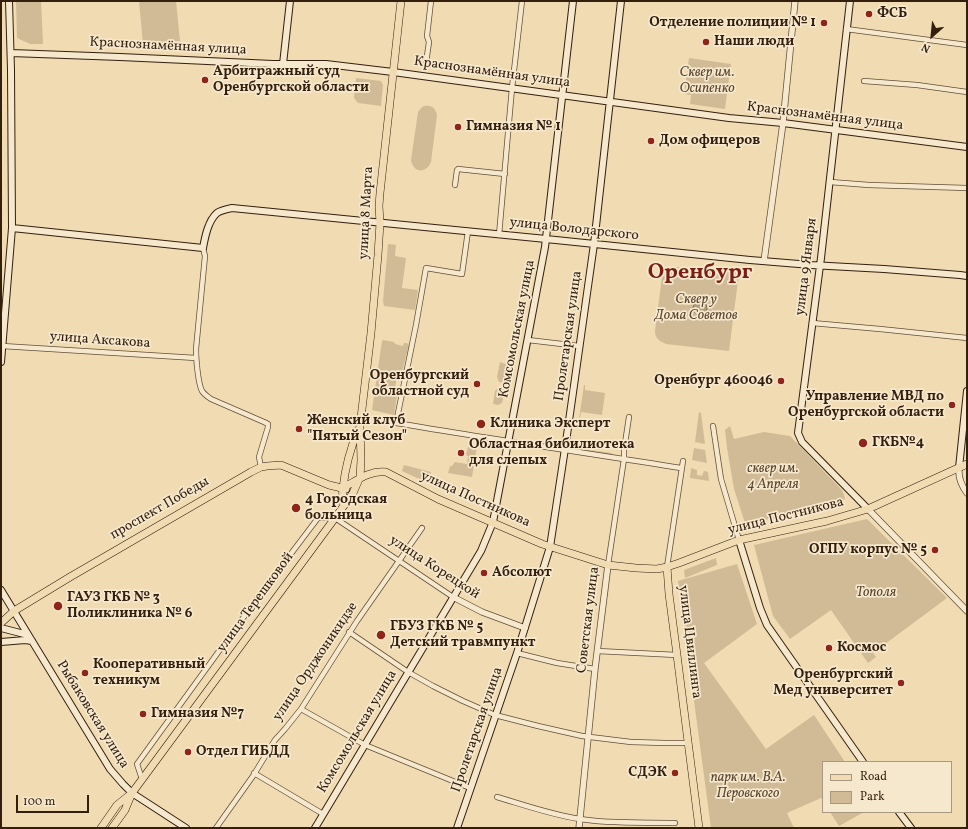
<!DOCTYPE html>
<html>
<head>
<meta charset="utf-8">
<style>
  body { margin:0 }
  #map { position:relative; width:968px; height:829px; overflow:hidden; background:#f0dbb2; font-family:Vollkorn,serif }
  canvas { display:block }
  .frame { position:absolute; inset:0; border:2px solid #341f0f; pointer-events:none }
  .legend { position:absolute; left:822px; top:761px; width:130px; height:52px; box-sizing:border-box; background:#f5e8cd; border:1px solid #a89881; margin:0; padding:5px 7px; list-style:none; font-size:12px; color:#341f0f }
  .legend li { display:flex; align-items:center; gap:8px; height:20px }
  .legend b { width:20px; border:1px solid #a89881 }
  .north { position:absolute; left:912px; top:16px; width:40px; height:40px; -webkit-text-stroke:3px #f5e8cd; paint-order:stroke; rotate:207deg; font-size:11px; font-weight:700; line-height:16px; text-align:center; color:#341f0f }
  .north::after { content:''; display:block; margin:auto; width:14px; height:18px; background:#341f0f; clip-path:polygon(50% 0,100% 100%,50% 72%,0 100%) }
  .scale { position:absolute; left:16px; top:795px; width:73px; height:18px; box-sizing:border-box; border:2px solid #341f0f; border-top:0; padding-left:5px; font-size:12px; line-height:14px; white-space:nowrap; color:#341f0f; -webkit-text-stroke:3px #f5e8cd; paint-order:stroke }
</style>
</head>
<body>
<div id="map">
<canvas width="968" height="829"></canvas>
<div class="frame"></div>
<ul class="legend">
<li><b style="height:5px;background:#f0dbb2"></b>Road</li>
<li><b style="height:11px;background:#d0bb96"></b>Park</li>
</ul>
<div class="north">N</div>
<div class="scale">100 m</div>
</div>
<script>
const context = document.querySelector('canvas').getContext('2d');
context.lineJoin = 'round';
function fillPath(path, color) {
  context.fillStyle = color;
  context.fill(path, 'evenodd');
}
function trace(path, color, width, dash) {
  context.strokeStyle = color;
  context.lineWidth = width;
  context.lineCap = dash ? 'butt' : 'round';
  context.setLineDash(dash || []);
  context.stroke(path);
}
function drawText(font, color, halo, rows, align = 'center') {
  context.font = font + ' Vollkorn,serif';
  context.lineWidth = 3.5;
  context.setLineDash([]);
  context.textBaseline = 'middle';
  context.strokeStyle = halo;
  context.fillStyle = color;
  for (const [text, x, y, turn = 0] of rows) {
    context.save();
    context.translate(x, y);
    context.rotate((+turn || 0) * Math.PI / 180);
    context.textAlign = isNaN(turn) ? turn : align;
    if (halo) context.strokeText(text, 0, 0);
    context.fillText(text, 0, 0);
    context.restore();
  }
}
const green = new Path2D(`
  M16,1h25l2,43h-13l-13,-6z
  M139,1h37l4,40 -37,3z
  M689,58l42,6 -6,45 -35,-5 1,-9 -7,-1z
  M356,78l25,3 2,4 -2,21 -23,-3 -4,-5z
  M424,106c7,-1 11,1 13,9l-6,47c-5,12 -18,11 -20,-2l7,-48 3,-4z
  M388,244l8,1 -1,11 11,2 -4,30 16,2 -3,20 -31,-4 -1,-5z
  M675,267l64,6 -10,78 -63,-7c-7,-3 -11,-6 -11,-13l7,-54c2,-7 6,-9 13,-10z
  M383,340l11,2 1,2 8,2 1,-3h3l2,2 -8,31h-4l-3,19 3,1 -3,19 -22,-5 10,-69z
  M500,362l8,3 1,1 -3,17 -7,-1 -2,-5z
  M584,385h1v5l20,3 -3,22 -21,-3 -1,7h-1z
  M498,388l7,1 -3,14 -4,2 -5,-1 2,-13z
  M699,412l2,1 4,31 -10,-2z
  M730,426l4,13 30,-7 26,4 52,54 3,8 -3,4 -6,5 -30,6 -61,10 -11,-34 -7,-41 -2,-18z
  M468,447h9l-5,30 -24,-4 2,-7h2l3,-4 12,2 1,-8 -2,-1z
  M573,448l39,5v3l-39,-6z
  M694,448l11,2 2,13 -15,-3z
  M404,465l27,7 -3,11 -26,-12z
  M691,468l6,2v5l5,1 2,-5 4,1 1,9 -19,-3z
  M867,519l80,79 -74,55 3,4 -8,6 -37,-53 -41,29 -17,-23 -19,-71z
  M716,558l1,7 -32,13 -1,-8z
  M737,564l20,60 -53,39 62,86 48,-34 31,47h-22v38l-2,-2 -34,15 7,15h-83l-33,-247z
  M830,812h34l-25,14z`);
const water = new Path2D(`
  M693 308a7 7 0 1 1 14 0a7 7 0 1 1-14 0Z`);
const minor = new Path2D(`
  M846,29l121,16
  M426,63l3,-21 -2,-6 4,-35
  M864,81l53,4 50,7
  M830,182l39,3 98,3
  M455,185l2,-15 1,-1 47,5
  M468,231l-6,43 -36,-6 -10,57 -20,98c95,16 190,30 285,45
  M499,235l13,-147 10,-87
  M203,248l2,8 -9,93c0,10 2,34 6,42 2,3 6,6 9,8l53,23 4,2v3l-9,30 2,10
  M812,323l68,6 87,9
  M528,340l51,6
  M2,346l194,12
  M713,426l8,53 18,61
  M608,565l16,-106v-9l5,-33
  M667,567l16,-106
  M349,632l59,40 25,14 30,15 32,14 43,11 44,10 49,6 34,1h23
  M597,651l80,4
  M517,653l40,10 38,6
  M301,709l64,36 105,43
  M254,773l69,41
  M142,779l-5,-15 122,-168 59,-78h17l118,79
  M497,797c27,8 55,18 83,22 30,5 64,3 95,4
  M216,828l37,-52 22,-36 10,-11 16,-20 56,-88 65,-93`);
const tertiary = new Path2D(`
  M764,261l19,-138 12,-122
  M959,468c-1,10 2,17 8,25
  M868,509l99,102
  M453,597l29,15 43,16
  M579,828l16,-159 13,-104`);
const secondary = new Path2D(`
  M850,1l-29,257 -23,175 4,9 66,67
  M11,53l109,4 153,7h53l67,8 336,46 54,5 184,24
  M283,64l7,-63
  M12,228l191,20c2,-11 5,-27 14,-35 4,-3 10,-4 15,-5l314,31 204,21 61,5 73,4 76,6 7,1
  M1,362l11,-134 -1,-158 -2,-69
  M959,468l8,-77
  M739,540l21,68 7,17 96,137
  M1,590l109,179 13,15 9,9 54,35
  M1,628l27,7
  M1,642l24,-2 7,1
  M899,812l12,16
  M315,828l166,-277 12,-29 52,-275 28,-246
  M457,828l60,-175 33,-106 16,-105 28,-198 27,-243`);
const primary = new Path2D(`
  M343,488c13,-7 27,-18 43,-16l52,27 104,45 66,21 28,3 21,1 10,-2 12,-4 60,-23 88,-19 41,-12 99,-45
  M343,506c0,-6 -1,-12 0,-18 2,-19 8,-41 15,-58
  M667,567l2,27 8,61 22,173
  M1,623l13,-12 56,-34 181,-105 10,-5 6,-1 14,-1 48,20 17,4
  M101,828l16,-23 15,-12 203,-275 18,-25 7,-16 1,-17 -1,-34 11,-93 7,-78 2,-32 -1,-17 1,-13 21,-192
  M112,828l13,-18 7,-17`);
const markers = [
  [869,14,4,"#8f2418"],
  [824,23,4,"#8f2418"],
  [706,42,4,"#8f2418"],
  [205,80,4,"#8f2418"],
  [458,127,4,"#8f2418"],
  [651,141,4,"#8f2418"],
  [781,381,4,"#8f2418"],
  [477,384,4,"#8f2418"],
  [952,405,4,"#8f2418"],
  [481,424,5,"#8f2418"],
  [299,429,4,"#8f2418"],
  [863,443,5,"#8f2418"],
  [461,453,4,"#8f2418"],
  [296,508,5,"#8f2418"],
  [935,550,4,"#8f2418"],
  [484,573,4,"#8f2418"],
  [58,606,5,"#8f2418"],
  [381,635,5,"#8f2418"],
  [829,648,4,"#8f2418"],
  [85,673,4,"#8f2418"],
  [901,683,4,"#8f2418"],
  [143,714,4,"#8f2418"],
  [188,752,4,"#8f2418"],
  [675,773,4,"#8f2418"]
];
const poiNames = [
  ["ФСБ",877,14],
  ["Отделение полиции № 1",816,23,"right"],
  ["Наши люди",714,42],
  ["Арбитражный суд",213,72],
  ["Оренбургской области",213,88],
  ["Гимназия № 1",466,127],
  ["Дом офицеров",659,141],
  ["Оренбургский",469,376,"right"],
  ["областной суд",469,392,"right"],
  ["Оренбург 460046",773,381,"right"],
  ["Управление МВД по",944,397,"right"],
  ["Оренбургской области",944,413,"right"],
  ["Женский клуб",307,421],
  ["\"Пятый Сезон\"",307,437],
  ["Клиника Эксперт",490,424],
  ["ГКБ№4",872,443],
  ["Областная бибилиотека",469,445],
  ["для слепых",469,461],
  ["4 Городская",305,500],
  ["больница",305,516],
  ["ОГПУ корпус № 5",927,550,"right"],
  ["Абсолют",492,573],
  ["ГАУЗ ГКБ № 3",67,598],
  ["Поликлиника № 6",67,614],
  ["ГБУЗ ГКБ № 5",390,627],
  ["Детский травмпункт",390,643],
  ["Космос",837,648],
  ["Кооперативный",93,665],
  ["техникум",93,681],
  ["Оренбургский",893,675,"right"],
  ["Мед университет",893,691,"right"],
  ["Гимназия №7",151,714],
  ["Отдел ГИБДД",196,752],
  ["СДЭК",667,773,"right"]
];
const streetNames = [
  ["Краснознамённая улица",168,47,3],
  ["Краснознамённая улица",492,73,8],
  ["Краснознамённая улица",825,117,7],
  ["улица 8 Марта",367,213,-87],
  ["улица Володарского",574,230,6],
  ["улица 9 Января",807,267,-83],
  ["Комсомольская улица",518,329,-79],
  ["Пролетарская улица",569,336,-82],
  ["улица Аксакова",100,341,4],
  ["улица Постникова",475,500,24],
  ["проспект Победы",160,509,-30],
  ["улица Постникова",786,517,-14],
  ["улица Корецкой",434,568,33],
  ["улица Терешковой",256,603,-54],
  ["Советская улица",589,620,-83],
  ["улица Цвиллинга",689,642,83],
  ["улица Орджоникидзе",316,662,-56],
  ["Рыбаковская улица",92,715,58],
  ["Пролетарская улица",478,730,-71],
  ["Комсомольская улица",358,732,-59]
];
const parkNames = [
  ["Сквер им.",707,73],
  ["Осипенко",707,89],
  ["Сквер у",696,300],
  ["Дома Советов",696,316],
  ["сквер им.",773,469],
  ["4 Апреля",773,485],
  ["Тополя",876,593],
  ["парк им. В.А.",748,778],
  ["Перовского",748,794]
];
const townNames = [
  ["Оренбург",700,274]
];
fillPath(green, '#d0bb96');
fillPath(water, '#b09b7b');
trace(water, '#7e6950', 1);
trace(minor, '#634e38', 6);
trace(tertiary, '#634e38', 7);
trace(secondary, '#341f0f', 8);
trace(primary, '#341f0f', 8);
trace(minor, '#f5e8cd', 4.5);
trace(tertiary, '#f5e8cd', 5.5);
trace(secondary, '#f5e8cd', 6);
trace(primary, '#f0dbb2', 7);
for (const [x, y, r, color] of markers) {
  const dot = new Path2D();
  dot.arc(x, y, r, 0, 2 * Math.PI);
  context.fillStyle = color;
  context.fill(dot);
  trace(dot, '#f5e8cd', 1.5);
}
drawText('bold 14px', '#341f0f', '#f5e8cd', poiNames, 'left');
drawText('14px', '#341f0f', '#f5e8cd', streetNames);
drawText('italic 14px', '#5b4631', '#f5e8cd', parkNames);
drawText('bold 22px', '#7a1f14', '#f5e8cd', townNames);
</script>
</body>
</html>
